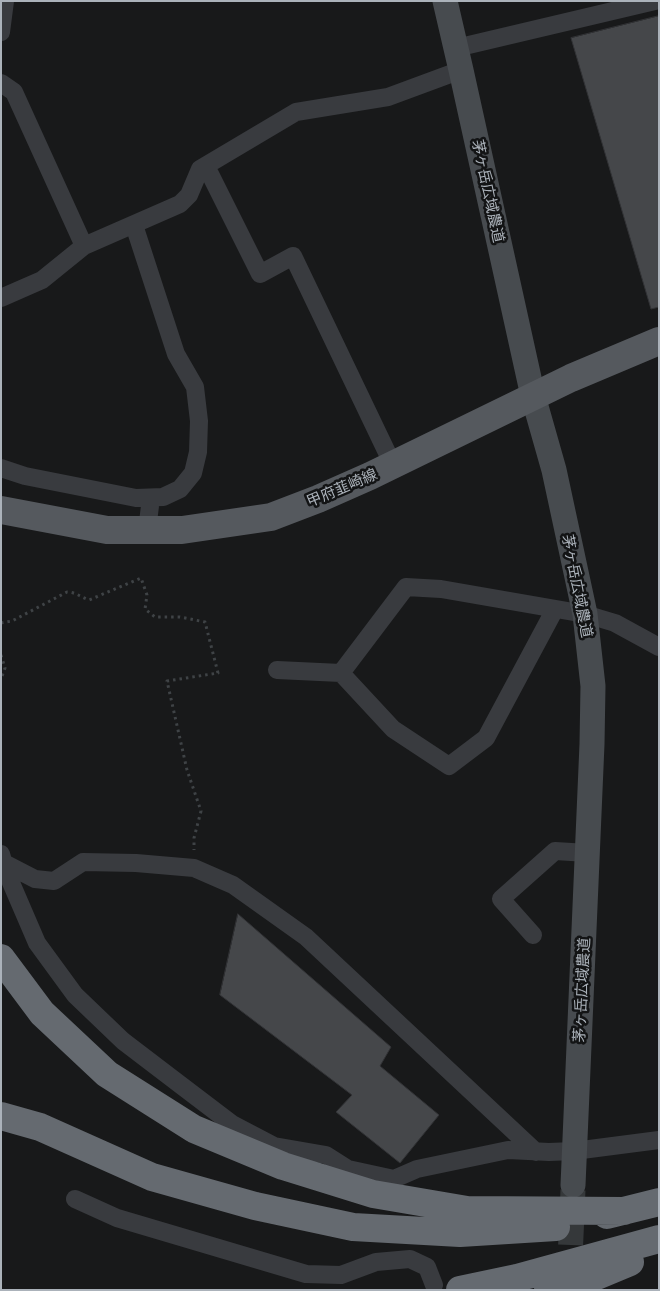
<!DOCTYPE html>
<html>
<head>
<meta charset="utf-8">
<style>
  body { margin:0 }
  #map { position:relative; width:660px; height:1291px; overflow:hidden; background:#18191a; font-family:Lato,sans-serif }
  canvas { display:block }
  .frame { position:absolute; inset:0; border:2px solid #abb2ba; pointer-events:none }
</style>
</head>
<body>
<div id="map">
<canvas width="660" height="1291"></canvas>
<div class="frame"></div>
</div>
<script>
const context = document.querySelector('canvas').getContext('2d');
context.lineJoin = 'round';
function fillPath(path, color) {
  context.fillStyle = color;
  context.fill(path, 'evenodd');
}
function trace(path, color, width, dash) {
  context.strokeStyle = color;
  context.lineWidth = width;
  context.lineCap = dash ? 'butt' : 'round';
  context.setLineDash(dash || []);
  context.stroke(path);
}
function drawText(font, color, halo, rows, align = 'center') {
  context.font = font + ' Lato,"Noto Sans JP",sans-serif';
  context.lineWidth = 5;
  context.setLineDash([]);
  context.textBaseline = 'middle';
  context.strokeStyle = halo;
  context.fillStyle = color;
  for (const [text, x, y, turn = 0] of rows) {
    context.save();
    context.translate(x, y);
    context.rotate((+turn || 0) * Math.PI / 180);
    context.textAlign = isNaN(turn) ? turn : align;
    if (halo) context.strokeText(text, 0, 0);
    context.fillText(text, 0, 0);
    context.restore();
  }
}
const building = new Path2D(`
  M659,16v291l-8,2 -80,-271z
  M238,914l153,133 -11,19 59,49 -39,48 -64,-51 16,-17 -132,-100z`);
const secondaryTunnel = new Path2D(`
  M569,1282l4,-92`);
const path = new Path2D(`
  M1,623l11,-2 55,-29c8,0 14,5 22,8l52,-22 6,17 -2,14 10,8h25l25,5 13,51 -51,8 20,89 14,41 -7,27v12
  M1,655l4,13 -4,11`);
const street = new Path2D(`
  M1,32l4,-31
  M456,48l199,-47
  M1,83l13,9 70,154
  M206,166l54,108 33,-18 100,209
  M1,298l41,-18 42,-34 96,-42 9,-9 11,-26 96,-57 92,-15 73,-27
  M1,468l24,8 111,22 27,-1 17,-8 13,-16 5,-21 1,-31 -4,-34 -19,-33 -42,-129
  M147,530l4,-32
  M277,670l64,3 65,-86 35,2 144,25 30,9 44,24
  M341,673l52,56 56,37 37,-28 69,-129
  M1,854l5,17 31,72 38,52 48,46 59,45 50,38 42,22 52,9 22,14 46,10 23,-10 91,-19 41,2 25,-1 85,-11
  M4,863l31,16 19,2 29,-19 53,1 58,5 39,17 73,52 230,215
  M533,935l-32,-36 54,-48 33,2
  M75,1199l42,19 189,56 35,1 35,-13 34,-3 17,8 7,18`);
const secondary = new Path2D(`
  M445,1l16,69 72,326 21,74 31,144 8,72 -1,58 -19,441`);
const primary = new Path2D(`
  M1,510l106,20h75l89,-13 47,-18 52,-23 201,-98 88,-37`);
const highway = new Path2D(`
  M1,958l41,55 65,61 87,55 89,37 90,28 94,16 157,1
  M1,1116l39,11 112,50 103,29 98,21 107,6 96,-6
  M607,1215l52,-13
  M460,1290l57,-12 142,-39
  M548,1290l46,-13 36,-15`);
const streetNames = [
  ["茅ヶ岳広域農道",488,191,78],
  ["甲府韮崎線",342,488,-23],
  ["茅ヶ岳広域農道",577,586,79],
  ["茅ヶ岳広域農道",582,990,-87]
];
fillPath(building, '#45474a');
trace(building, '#323336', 1);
trace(secondaryTunnel, '#35383a', 25, [25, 12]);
trace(path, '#3f4346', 3, [2.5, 4]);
trace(street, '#393b3f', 18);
trace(secondary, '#474b4f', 25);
trace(primary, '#55595e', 28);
trace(highway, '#656a70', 28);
drawText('15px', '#abb2ba', '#131415', streetNames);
</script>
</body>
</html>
